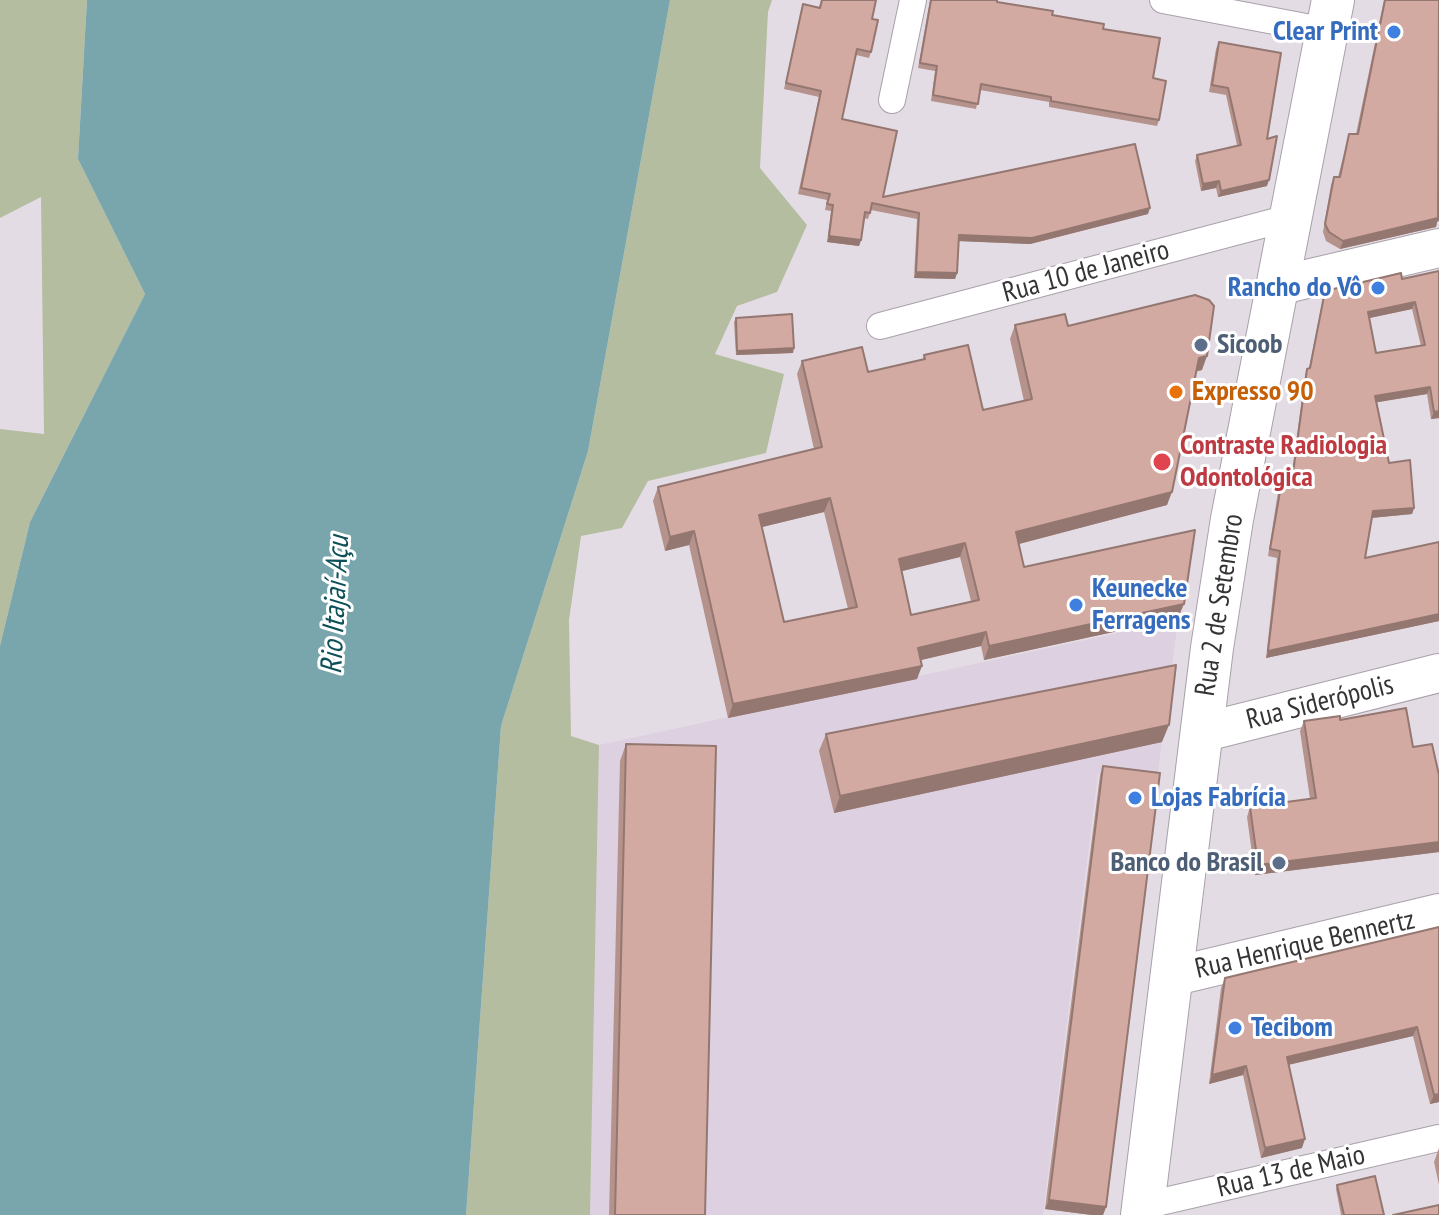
<!DOCTYPE html>
<html>
<head>
<meta charset="utf-8">
<style>
  body { margin:0 }
  canvas { display:block; background:#e4dce5 }
</style>
</head>
<body>
<canvas width="1439" height="1215"></canvas>
<script>
const context = document.querySelector('canvas').getContext('2d');
context.lineJoin = 'round';
function fillPath(path, color) {
  context.fillStyle = color;
  context.fill(path, 'evenodd');
}
function trace(path, color, width, dash) {
  context.strokeStyle = color;
  context.lineWidth = width;
  context.lineCap = dash ? 'butt' : 'round';
  context.setLineDash(dash || []);
  context.stroke(path);
}
function drawText(font, color, halo, rows, align = 'center') {
  context.font = font + ' "PT Sans Narrow",sans-serif';
  context.lineWidth = 6;
  context.setLineDash([]);
  context.textBaseline = 'middle';
  context.strokeStyle = halo;
  context.fillStyle = color;
  for (const [text, x, y, turn = 0] of rows) {
    context.save();
    context.translate(x, y);
    context.rotate((+turn || 0) * Math.PI / 180);
    context.textAlign = isNaN(turn) ? turn : align;
    if (halo) context.strokeText(text, 0, 0);
    context.fillText(text, 0, 0);
    context.restore();
  }
}
const built = new Path2D(`
  M1178,620l-21,160 -59,-6 -55,441h-453l9,-470z`);
const green = new Path2D(`
  M0,0h87l-9,159 67,135 -115,228 -30,124v-217l44,5 -3,-237 -41,21z
  M670,0h102l-4,12 -8,156 47,57 -30,67 -40,14 -22,48 69,20 -18,79 -118,28 -26,47 -41,8 -12,84 2,116 28,9 -9,470h-124l35,-489 87,-275z`);
const water = new Path2D(`
  M87,0h583l-82,451 -87,275 -35,489h-466v-569l30,-124 115,-228 -67,-135z`);
const street = new Path2D(`
  M1163,0l164,31
  M892,100l21,-100
  M880,326l412,-109
  M1143,1206l296,-68`);
const secondary = new Path2D(`
  M1277,286l162,-38
  M1201,733l238,-60
  M1171,977l268,-64`);
const primary = new Path2D(`
  M1142,1215l70,-567 20,-129 101,-519`);
const wall = new Path2D(`
  M821,0h55l-4,19 -1,33 -2,6 -13,-3 -14,64 41,78 265,17 -118,30 -71,-3 -2,32 -2,6 -41,-1 3,-59 -46,-9 -3,9 -4,-1 -3,22 -2,6 -32,-4 4,-31 -6,-1 2,-10 -29,-6 21,-97 -35,-8 19,-85 16,4z
  M930,0h67v2l106,27 50,49 6,42 -2,6 -108,-19v-5l-69,-12 -4,19 -45,-8 4,-30 -17,-3z
  M1384,0h55l-2,222 -1,5 -96,22 -14,-8 -3,-9 8,-47 3,-8h4l11,-43h7z
  M1219,42l48,97v47l-49,11 -2,-9 -15,3 -6,-30 2,-6 40,-10 -11,-50 -17,-3 7,-43z
  M1439,271v147l-8,1 -4,-25 -50,8 12,61 25,45 -2,6 -40,4 -7,40 74,-16v79l-173,37 11,-100 -9,-2 10,-64 3,-6 9,1 15,-111 2,-7 2,-1 14,-70 2,-7 77,-12zM1412,309l9,37 -45,7 -7,-35z
  M736,318l57,35 -57,2 -2,-33z
  M1015,325l53,1 134,44 -6,1 -29,134 -148,39 5,23 154,51 -194,42 -3,-14 -61,14 -3,19 -189,39 -39,-173 -24,6 -12,-50 5,-14 156,-38 -17,-75 5,-13 66,11 55,-13 1,-4 59,55 41,-9 -14,-62zM824,512l24,97 -64,13 -22,-95zM960,557l11,44 -60,14 -9,-44z
  M1340,720l73,27 26,28v77l-184,23 -8,-58 3,-10 60,-8 -10,-68 4,-10z
  M826,734l336,8 -328,71 -15,-62z
  M626,744l79,471h-96l11,-454z
  M1103,766l3,441 -3,8h-11l-47,-6 55,-434z
  M1439,927v175l-9,2 -17,-68 -125,29 14,83 -41,10 -18,-83 -34,9 12,-96 4,-10z
  M1439,1148v37l-5,-23z
  M1337,1185l47,30h-43l-5,-26z`);
const shadedWall = new Path2D(`
  M1269,180l-2,6 -49,11 3,-6z
  M1219,181l-3,7 -15,3 2,-7z
  M1150,208l-2,6 -118,30 -73,-3 2,-6z
  M1439,214v7l-2,1 -1,5 -96,22 3,-8z
  M829,236l32,4 -2,6 -32,-4z
  M916,272l41,1 -2,6 -41,-1z
  M1415,302l-3,7 -47,10 3,-7z
  M794,348l-1,5 -57,2 1,-4z
  M1207,356l-5,14 -8,2 5,-14z
  M1430,387l-3,7 -54,9 2,-7z
  M1439,411v7l-8,1 3,-7z
  M1172,492l-5,13 -156,41 5,-14z
  M830,498l-6,14 -70,17 5,-14z
  M1414,508l-2,6 -42,4 3,-7z
  M694,531l-5,14 -24,6 5,-14z
  M965,543l-5,14 -66,16 5,-14z
  M1184,604l-6,14 -194,42 5,-14z
  M1439,614v7l-173,37 2,-7z
  M986,632l-5,14 -68,16 5,-14z
  M922,666l-5,13 -189,39 5,-14z
  M1169,725l-7,17 -328,71 6,-17z
  M1439,842v10l-184,23 3,-10z
  M1417,1027l-4,9 -130,30 4,-9z
  M1246,1066l-3,9 -34,9 3,-9z
  M1439,1094v8l-9,2 4,-9z
  M1305,1139l-3,9 -41,10 4,-10z
  M1049,1200l57,7 -3,8h-11l-47,-6z`);
const building = new Path2D(`
  M822,0h54l-4,19 6,1 -7,32 -14,-3 -15,70 55,12 -14,66 252,-53 15,64 -118,30 -73,-3 -2,38 -41,-1 3,-59 -47,-10 -2,10 -5,-1 -4,28 -32,-4 4,-31 -6,-1 3,-10 -29,-6 20,-97 -35,-8 17,-79 17,4z
  M931,0h66v2l56,9 -1,4 52,9 -1,5 57,9 -7,40 13,3 -7,39 -108,-19v-4l-70,-13 -3,20 -45,-9 4,-29 -17,-3z
  M1385,0h54l-1,218 -95,23 -14,-9 -4,-8 9,-47h6l9,-43h9z
  M1219,42l62,11 -14,86 10,-3 -8,44 -48,11 -2,-10 -16,3 -6,-29 44,-10 -13,-57 -16,-3z
  M1439,271v140l-5,1 -4,-25 -55,9 14,67 21,-3 4,48 -41,3 -8,47 74,-16v72l-171,37 12,-100 -10,-2 11,-63 10,2 16,-119 3,-1 15,-77 76,-18 1,6zM1415,302l10,43 -49,8 -8,-41z
  M1195,295l14,5 5,6 -7,50 -8,2 -27,134 -156,40 8,35 171,-37 -11,74 -195,42 -3,-14 -68,16 4,18 -189,38 -39,-173 -24,6 -12,-50 164,-40 -20,-86 60,-14 6,25 57,-13 -1,-4 44,-10 15,65 49,-11 -17,-74 50,-11 3,12zM830,498l27,109 -73,15 -25,-107zM965,543l14,57 -68,15 -12,-56z
  M792,314l2,34 -57,3 -1,-33z
  M1176,665l-7,60 -329,71 -14,-62z
  M1406,708l7,39 19,-3 7,31v67l-181,23 -8,-58 66,-9 -12,-77 36,-5v4z
  M626,744l90,2 -11,469h-90z
  M1103,766l57,7 -54,434 -57,-7z
  M1439,927v167l-5,1 -17,-68 -130,30 18,82 -40,9 -19,-82 -34,9 13,-97z
  M1375,1176l9,39h-40l-7,-30z
  M1439,1205v10h-46z`);
const markers = [
  [1394,32,8,"#3f7fe0"],
  [1378,288,8,"#3f7fe0"],
  [1201,345,8,"#5c6f8a"],
  [1176,392,8,"#e8710a"],
  [1162,462,10,"#e0444e"],
  [1076,605,8,"#3f7fe0"],
  [1135,798,8,"#3f7fe0"],
  [1279,863,8,"#5c6f8a"],
  [1235,1028,8,"#3f7fe0"]
];
const shopNames = [
  ["Clear Print",1378,32,"right"],
  ["Rancho do Vô",1362,288,"right"],
  ["Keunecke",1092,589],
  ["Ferragens",1092,621],
  ["Lojas Fabrícia",1151,798],
  ["Tecibom",1251,1028]
];
const streetNames = [
  ["Rua 10 de Janeiro",1086,272,-15],
  ["Rua 2 de Setembro",1220,605,-81],
  ["Rua Siderópolis",1320,703,-14],
  ["Rua Henrique Bennertz",1305,945,-13],
  ["Rua 13 de Maio",1291,1172,-13]
];
const serviceNames = [
  ["Sicoob",1217,345],
  ["Banco do Brasil",1263,863,"right"]
];
const foodNames = [
  ["Expresso 90",1192,392]
];
const healthNames = [
  ["Contraste Radiologia",1180,446],
  ["Odontológica",1180,478]
];
const waterNames = [
  ["Rio Itajaí-Açu",336,605,-87]
];
fillPath(built, '#ddd0e0');
fillPath(green, '#b5bda0');
fillPath(water, '#79a6ac');
trace(street, '#a9a1aa', 28);
trace(secondary, '#a9a1aa', 40);
trace(primary, '#a9a1aa', 44);
trace(street, '#fff', 26);
trace(secondary, '#fff', 38);
trace(primary, '#fff', 42);
fillPath(wall, '#b5928b');
fillPath(shadedWall, '#947771');
fillPath(building, '#d3aaa2');
trace(building, '#947771', 2);
for (const [x, y, r, color] of markers) {
  const dot = new Path2D();
  dot.arc(x, y, r, 0, 2 * Math.PI);
  context.fillStyle = color;
  context.fill(dot);
  trace(dot, '#fff', 3);
}
drawText('bold 28px', '#366cbe', '#fff', shopNames, 'left');
drawText('28px', '#363336', '#fff', streetNames);
drawText('bold 28px', '#4e5e75', '#fff', serviceNames, 'left');
drawText('bold 28px', '#c56008', '#fff', foodNames, 'left');
drawText('bold 28px', '#be3a42', '#fff', healthNames, 'left');
drawText('italic 30px', '#0d5058', '#fff', waterNames);
</script>
</body>
</html>
